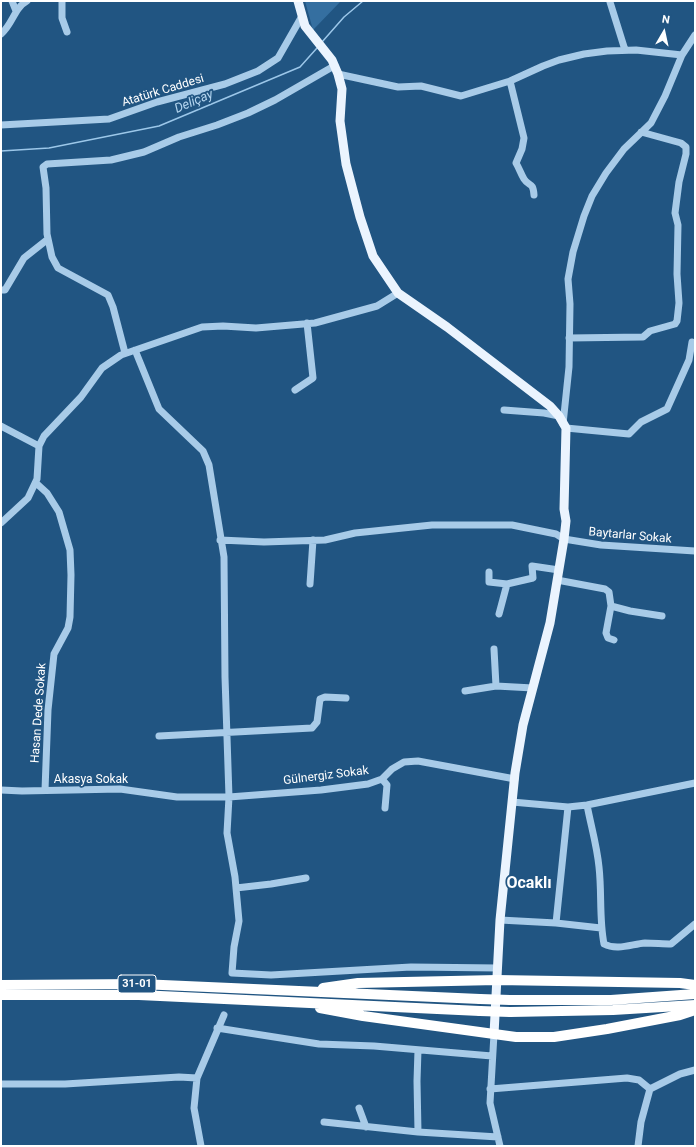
<!DOCTYPE html>
<html>
<head>
<meta charset="utf-8">
<style>
  body { margin:0 }
  #map { position:relative; width:696px; height:1147px; overflow:hidden; background:#215582; font-family:Roboto,sans-serif }
  canvas { display:block }
  .frame { position:absolute; inset:0; border:2px solid #fff; pointer-events:none }
  .north { position:absolute; left:644px; top:12px; width:40px; height:40px; -webkit-text-stroke:3px #215582; paint-order:stroke; rotate:9deg; font-size:11px; font-weight:700; line-height:16px; text-align:center; color:#fff }
  .north::after { content:''; display:block; margin:auto; width:14px; height:18px; background:#fff; clip-path:polygon(50% 0,100% 100%,50% 72%,0 100%) }
</style>
</head>
<body>
<div id="map">
<canvas width="696" height="1147"></canvas>
<div class="frame"></div>
<div class="north">N</div>
</div>
<script>
const context = document.querySelector('canvas').getContext('2d');
context.lineJoin = 'round';
function fillPath(path, color) {
  context.fillStyle = color;
  context.fill(path, 'evenodd');
}
function trace(path, color, width, dash) {
  context.strokeStyle = color;
  context.lineWidth = width;
  context.lineCap = dash ? 'butt' : 'round';
  context.setLineDash(dash || []);
  context.stroke(path);
}
function drawText(font, color, halo, rows, align = 'center') {
  context.font = font + ' Roboto,sans-serif';
  context.lineWidth = 3.5;
  context.setLineDash([]);
  context.textBaseline = 'middle';
  context.strokeStyle = halo;
  context.fillStyle = color;
  for (const [text, x, y, turn = 0] of rows) {
    context.save();
    context.translate(x, y);
    context.rotate((+turn || 0) * Math.PI / 180);
    context.textAlign = isNaN(turn) ? turn : align;
    if (halo) context.strokeText(text, 0, 0);
    context.fillText(text, 0, 0);
    context.restore();
  }
}
const green = new Path2D(`
  M305,1h36l-28,29z`);
const stream = new Path2D(`
  M322,42l22,-25 19,-16
  M1,151l48,-3 110,-22 141,-59 17,-19`);
const minor = new Path2D(`
  M12,1l4,10
  M62,1v17l5,14
  M610,2l15,48
  M1,34c12,-10 13,-26 26,-33
  M338,74l60,13 23,-1 40,10 49,-15 33,-15 16,-6 25,-6 23,-3 29,-1 46,5
  M510,81l14,57 -2,11 -6,14c3,5 5,11 8,16 5,8 9,2 10,16
  M1,125l108,-6 48,-17 68,-18 33,-13 20,-13 24,-42
  M1,290h4l19,-32 24,-19
  M569,338l74,-1 7,-6 25,-7 2,-3 2,-18 -2,-29 1,-49 -3,-12 4,-31 7,-28v-7l-5,-4 -40,-11
  M135,350l24,59 44,42 6,14 15,92 1,120 4,120 -2,36 8,44 4,44 -5,26 -2,26 39,2 140,-8 87,1
  M125,353l-12,-46 -5,-12 -50,-27 -6,-11 -5,-23 -1,-46 -3,-21 4,-3 64,-4 33,-8 35,-15 38,-12 31,-12 27,-13 59,-34
  M295,390l18,-12 -6,-55
  M504,410l40,3 15,3
  M563,424l6,-57 1,-63 -2,-25 5,-27 11,-36 8,-20 14,-23 18,-24 27,-26 14,-27 17,-41 13,-20
  M1,426l38,20
  M566,428l63,6 12,-12 26,-13 22,-49 3,-18
  M36,483l11,10 12,19 11,38 1,25 -1,42 -2,11 -14,26 -6,56 -3,80
  M1,523l27,-25 9,-19 2,-33 5,-10 37,-39 21,-29 19,-13 81,-28 21,-1 33,2 59,-5 62,-17 21,-13
  M220,540l44,2 61,-2 30,-7 77,-8h80l44,9 8,5 37,6 94,6
  M489,572v10l18,2
  M557,580l48,9 4,3 2,14 -5,27 2,5 6,2
  M310,584l3,-44
  M611,606l19,5 32,5
  M499,614l8,-30 26,-6 -1,-12 27,4
  M494,649l2,37
  M465,691l31,-5 37,2
  M159,736l153,-8 5,-6 3,-23 5,-2 21,1
  M382,779l5,6 -2,23
  M1,790l21,1 98,-2 57,8h52l92,-7 47,-6 14,-5 10,-10 12,-7 14,-1 97,18
  M512,802l56,5 19,-2 108,-22
  M587,805c4,21 10,41 12,62 3,26 0,52 5,77 13,7 28,0 41,-1 9,0 18,1 26,1l24,-20
  M236,888l35,-4 35,-6
  M500,920l56,3 45,5
  M556,923l12,-116
  M217,1028l102,16 55,2 118,10
  M494,1034l-4,69 10,43
  M418,1050l-1,31 1,51
  M1,1084h64l114,-7 18,1
  M490,1089l137,-11 12,2 11,9
  M359,1108l7,19
  M324,1122l94,10 80,5
  M201,1146l-7,-38 3,-30 27,-63
  M638,1146l3,-24 9,-33 30,-15 15,-4`);
const major = new Path2D(`
  M298,1l7,25 27,34 6,14 4,15 -2,32 6,43 14,53 13,39 25,37 49,34 103,79 9,10 7,12 -2,81 2,12 -2,18 -14,84 -27,102 -8,48 -15,147 -6,114`);
const highway = new Path2D(`
  M1,985l139,-1 340,15
  M323,988l35,-5 139,-3 183,3 15,2
  M1,995h138l341,16
  M510,1000h101l84,-6
  M320,1008l43,8 153,21h38l53,-8 73,-14 15,-5
  M510,1012l103,-2 82,-5`);
const highwayBridge = new Path2D(`
  M480,999l30,1
  M480,1011l30,1`);
const shields = [
  [137,984,38]
];
const shieldNames = [
  ["31-01",137,984]
];
const streetNames = [
  ["Atatürk Caddesi",163,91,-17],
  ["Baytarlar Sokak",630,536,5],
  ["Hasan Dede Sokak",39,713,-86],
  ["Gülnergiz Sokak",326,776,-7],
  ["Akasya Sokak",91,780]
];
const waterNames = [
  ["Deliçay",194,102,-23]
];
const districtNames = [
  ["Ocaklı",529,884]
];
fillPath(green, '#356fa0');
trace(stream, '#9cc7e9', 1.5);
trace(minor, '#a8cbe8', 7);
trace(major, '#ebf4fe', 9);
trace(highway, '#fff', 10);
trace(highwayBridge, '#fff', 10);
for (const [x, y, w] of shields) {
  const box = new Path2D();
  box.roundRect(x - w / 2, y - 9, w, 18, 3);
  context.fillStyle = '#215582';
  context.fill(box);
  trace(box, '#fff', 1);
}
drawText('bold 11px', '#fff', null, shieldNames);
drawText('12px', '#fff', '#215582', streetNames);
drawText('italic 13px', '#b4d5ef', '#215582', waterNames);
drawText('bold 16px', '#fff', '#215582', districtNames);
</script>
</body>
</html>
